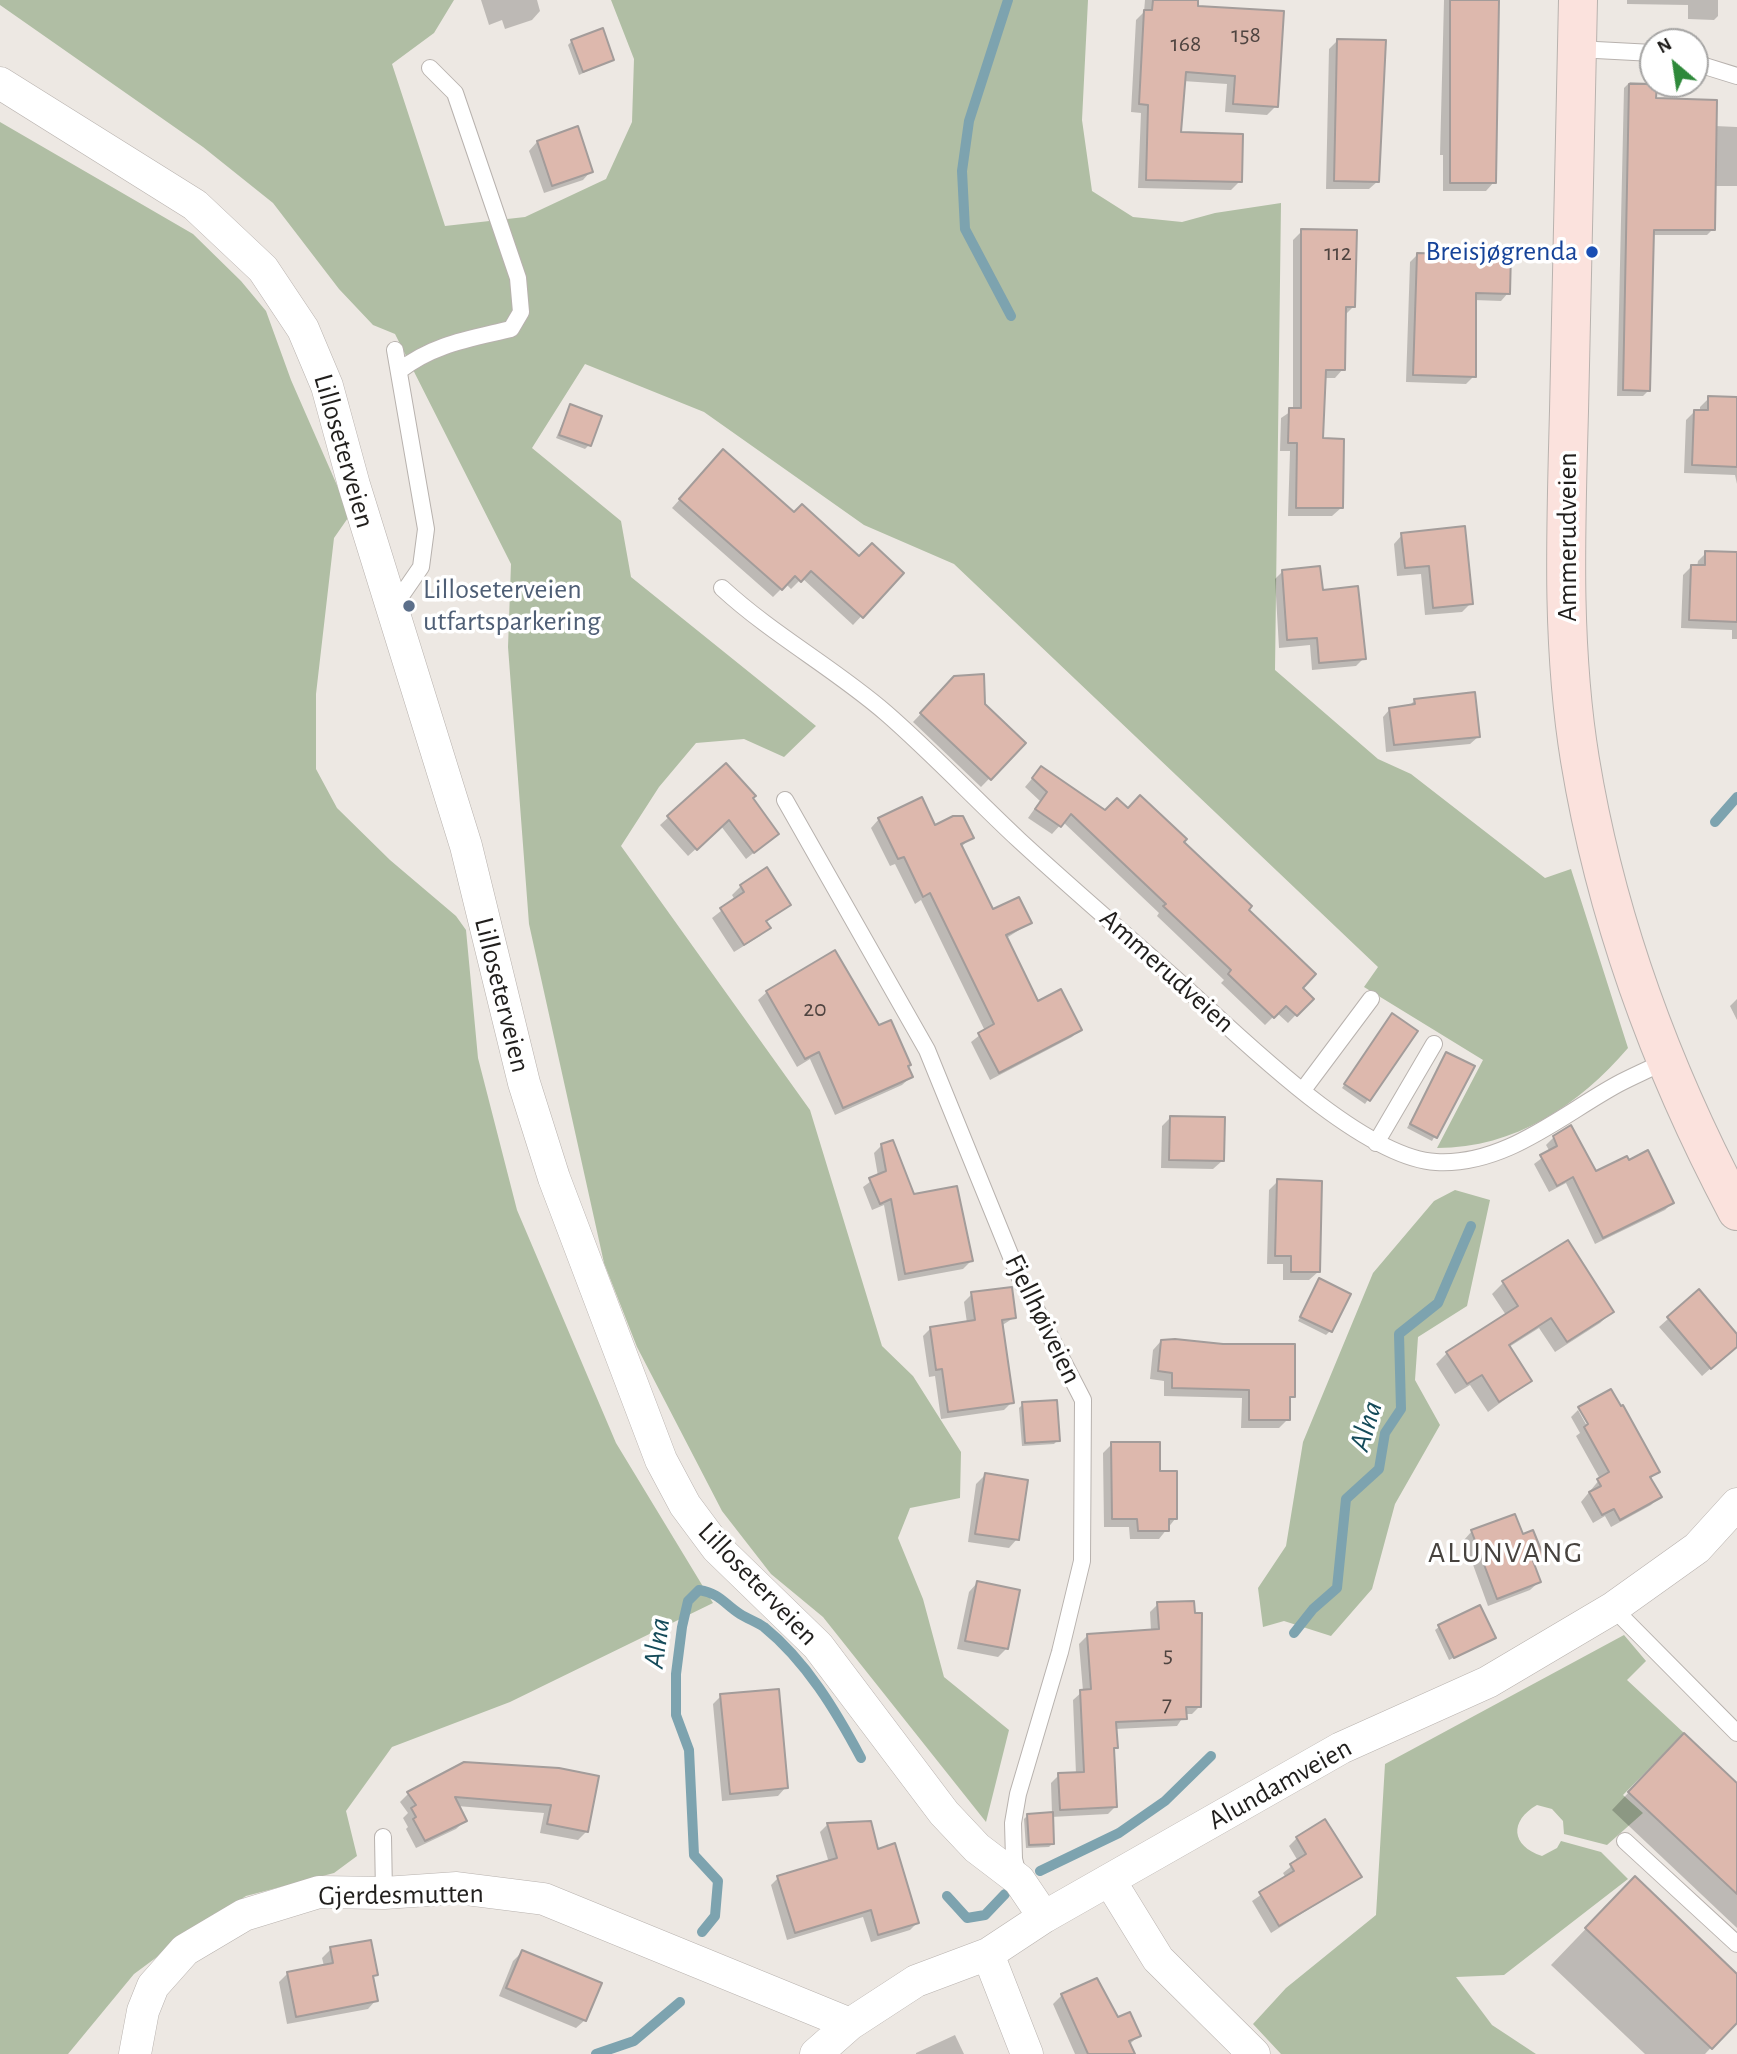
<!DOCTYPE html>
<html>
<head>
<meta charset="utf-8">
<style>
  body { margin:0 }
  #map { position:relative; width:1737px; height:2054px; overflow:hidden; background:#ede8e3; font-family:"Alegreya Sans",sans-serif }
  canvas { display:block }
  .north { position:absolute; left:1639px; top:28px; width:70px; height:70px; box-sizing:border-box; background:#fff; border:2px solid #a6a5a4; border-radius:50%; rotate:331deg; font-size:19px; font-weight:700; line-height:28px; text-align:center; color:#201e1c }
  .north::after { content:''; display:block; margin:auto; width:24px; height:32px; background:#2e893a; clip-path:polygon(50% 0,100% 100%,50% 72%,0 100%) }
</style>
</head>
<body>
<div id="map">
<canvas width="1737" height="2054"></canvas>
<div class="north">N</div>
</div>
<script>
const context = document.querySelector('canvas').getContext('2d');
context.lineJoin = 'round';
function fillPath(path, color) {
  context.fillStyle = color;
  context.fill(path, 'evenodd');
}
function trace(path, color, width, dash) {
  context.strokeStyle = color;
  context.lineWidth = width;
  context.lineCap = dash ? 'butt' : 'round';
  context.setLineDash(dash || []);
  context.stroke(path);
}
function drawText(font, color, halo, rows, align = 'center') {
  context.font = font + ' "Alegreya Sans",sans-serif';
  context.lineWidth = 7;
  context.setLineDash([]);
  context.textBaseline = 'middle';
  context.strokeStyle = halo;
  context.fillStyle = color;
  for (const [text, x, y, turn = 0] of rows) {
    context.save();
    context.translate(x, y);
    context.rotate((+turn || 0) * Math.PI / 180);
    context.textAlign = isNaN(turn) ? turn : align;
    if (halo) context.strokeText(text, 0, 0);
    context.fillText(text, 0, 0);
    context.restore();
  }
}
const green = new Path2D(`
  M0,0h454l-20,33 -42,31 53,162 80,-9 81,-38 26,-57 2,-63 -23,-59h477l-6,120 10,71 41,26 49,5 33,-9 66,-10 -6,467 103,89 33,15 134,104 26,-9 57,179c-49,57 -113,100 -191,100l46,-88 -119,-73 14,-20 -424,-403 -90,-39 -160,-113 -119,-48 -53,84 89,73 10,56 185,149 -32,31 -40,-18 -48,4 -37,44 -38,59 189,264 72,236 31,30 48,76 -1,46 -50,10 -12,30 25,61 21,78 65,53 -23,92 -163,-205 -52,-43 -49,-63 -85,-164 -33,-84 -75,-339 -21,-277 3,-83 -116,-230 -22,-9 -34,-36 -66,-86 -70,-56 -203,-142z
  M0,122l193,112 48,47 25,30 25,69 59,135 -16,23 -18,156v75l21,39 53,52 66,56 10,14 12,128 39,152 99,233 97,160 -203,99 -118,45 -46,64 11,45 -23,17 -88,23 -58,38 -54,40 -66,80h-68z
  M1455,1190l35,10 -23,106 -49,31 -3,43 25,45 -45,79 -23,85 -41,47 -47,-15 -21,6 -5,-39 28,-42 17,-104 70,-169 61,-72z
  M1624,1635l22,26 -19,19 57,53 -61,62 20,18 -36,32 -43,-11 -1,-13 -11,-12 -15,-4c-28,16 -26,41 5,51l15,-8 4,-7 40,11 27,27 -124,96 -48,2 36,48 44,29h-255l-28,-30 33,-36 90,-73 9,-151z`);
const shadow = new Path2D(`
  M481,0h56l3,11 -8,9 -27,9 -3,-9 -13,5z
  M1145,0h54l-1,8 78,98 -9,9 -42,-3 2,-28 -44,-3 -3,52 60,48 -9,9 -93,-2 3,-75 -10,-1 5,-92 8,-8z
  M1444,0h54l-4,182 -8,9h-43v-36h-3z
  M1627,0h91v16l-4,4 -26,-1v-14l-61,-1z
  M1338,40l40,141 -9,8h-43l3,-140z
  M572,41l40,19 -33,15 -11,-30z
  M1630,82l23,1 2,17 60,26 22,1v59h-23l-1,43 -6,6h-55l-3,155 -6,6h-26l7,-308z
  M537,142l54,29 -8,9 -39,13 -15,-42z
  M1302,231l52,75 -10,10 -1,53 -8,9h-11l-2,61 19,69 -9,8h-44l2,-65h-10l1,-33 12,-8v-170z
  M1417,255l91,38 -7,8 -27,-1v76l-8,8 -60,-2 4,-120z
  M1709,398l28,1v85l-2,-9 -51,-2 2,-53 9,-9 5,1v-5z
  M570,406l19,39 -4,4 -29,-11z
  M715,460l144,98 43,15 -49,52 -51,-47 -11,11 -5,-5 -13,13 -101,-89z
  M1402,535l69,68 -9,9 -37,3 -4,-41 -24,2 -3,-32z
  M1706,553l31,1v85h-5v-9l-51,-2 2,-53 9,-9 5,1 1,-6z
  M1283,571l38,21 43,66 -8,8 -44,4 -2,-25 -31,3 -4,-69z
  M955,678l69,65 -43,44 -68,-65z
  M1415,700l63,37 -8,7 -84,8 -3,-35 7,-8 18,-2z
  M726,765l51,69 -31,25 -25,-33 -33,30 -28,-31z
  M1041,768l64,44 23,-2 54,33 64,67 54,78 11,11 -23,24 -11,-10 -12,12 -44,-42 3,-3 -67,-64 2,-3 -96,-91 -11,12 -24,-16 12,-17 -15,-14z
  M879,819l55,8 38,10 -11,10 31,65 38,11 -25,16 32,65 43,25 -8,8 -82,43 -19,-38 14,-11 -64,-131 -6,4 -20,-40 -5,2 -19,-38z
  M767,869l22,35 -24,19 3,4 -8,9 -26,16 -22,-34 23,-18 -3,-5 9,-9z
  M767,992l111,36 31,37 -2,3 4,9 -9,8 -67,30 -25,-56 -13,8 -39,-67z
  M1737,999v21l-7,-14z
  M1388,1019l27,12 -50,73 -23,-16z
  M1447,1054l26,13 -41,74 -25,-13z
  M1171,1117l51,44 -9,8 -52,-1 1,-42z
  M1554,1137l42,36 76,30 -7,7 -70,34 -29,-61 -17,9 -15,-28 16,-12 -4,-7z
  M882,1145l31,51 58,65 -8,8 -65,12 -14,-76 -12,5 -9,-23 15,-11 -4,-23z
  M1278,1181l40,91 -9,8h-26v-16h-16l2,-74z
  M1319,1280l11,51 -4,4 -28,-14z
  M1503,1283l109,29 -12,11 -45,29 -16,-24 -30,19 21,34 -42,31 -18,-27 -15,9 -19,-30 11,-11 59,-38 -14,-21z
  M1698,1292l39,45v8l-35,31 -43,-49z
  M972,1294l43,23 -14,9 11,76 -8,8 -63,9 -6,-43 -6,1 -6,-41 8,-8 36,-5 -3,-21z
  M1161,1341l132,5v50l-5,5v18l-9,9h-38l1,-30 -78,-2v-15l-14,-2 3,-29z
  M1023,1404l35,36 -4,4 -32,2 -3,-38z
  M1578,1410l13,23 67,38 -8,8 9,18 -8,8 -40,22 -6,-11 -12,7 -12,-21 19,-23 -24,-43 4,-3 -9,-16z
  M1112,1444l46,29 17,46 -16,20h-29l-1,-12h-25l-1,-74z
  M985,1475l32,64 -8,9 -41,-6 8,-58z
  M1472,1531l50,5 20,21 -9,9 6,16 -9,8 -42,16 -24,-66z
  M977,1583l30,65 -9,9 -41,-8 12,-57z
  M1158,1604l42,102 -8,8h-7l-8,12 -62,3 1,18 -4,3 4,56 -8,8 -57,3 2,26 -4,4 -23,1 -2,-29 4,-4 24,-1 -1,-31 8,-8 17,-1 -3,-74 10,-9 -4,-47 8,-8 64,-5 -1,-19z
  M1439,1627l54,11 -44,22 -14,-30z
  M721,1696l65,91 -8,9 -56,5 -9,-97z
  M1666,1753l71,32v143l-125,-118z
  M465,1764l93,6 29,61 -9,9 -38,-7 4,-20 -87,-7 8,15 -9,8 -40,19 -10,-19 2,-2 -5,-9 5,-5 -8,-11 8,-8z
  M828,1824l48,27 41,72 -7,7 -39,12 -8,-25 -76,23 -16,-55 7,-7 51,-15 -9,-31z
  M1297,1838l63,39 -89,56 -19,-32 34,-23 -3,-5 15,-12 -9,-15z
  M1600,1914l137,62v44l-32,34h-60l-94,-89z
  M331,1949l45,25 -4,4 4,22 -8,9 -81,15 -8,-42 9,-9 36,-7 -2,-8z
  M522,1952l63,68 -9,8 -77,-32 14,-35z
  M1062,1995l76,41 -9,9 4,9h-58l-22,-50z
  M955,2035l9,19h-48v-1z`);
const stream = new Path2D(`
  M1008,0l-39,121 -7,50 3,58 46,87
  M1715,822l22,-25
  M1294,1633l19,-24 24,-21 9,-89 33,-30 6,-36 16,-24 -2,-75 39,-31 33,-77
  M1040,1871l79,-38 46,-32 46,-45
  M947,1896l20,22 18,-3 20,-21
  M702,1932l13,-16 3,-35 -24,-26 -5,-105 -13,-35v-41l6,-47 6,-26 11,-11c22,4 24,13 41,24 8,5 17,8 24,13 42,34 72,84 97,131
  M596,2054l38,-13 46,-39`);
const building = new Path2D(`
  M1153,0h45v6l86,5 -6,96 -45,-3 2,-28 -49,-4 -5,60 62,2 -1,48 -96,-2 2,-75 -9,-1 5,-94h8z
  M1450,0h49l-3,183h-46z
  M603,28l11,32 -31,12 -12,-32z
  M1337,39l49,1 -7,142 -45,-1z
  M1629,84h28l-1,14 61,2 -2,130h-61l-4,161 -27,-1z
  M578,126l15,46 -41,14 -15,-45z
  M1301,229l56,1 -2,77h-9l-1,63h-19l-3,68 21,1 -1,69h-47l1,-65h-9l1,-35h12z
  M1453,251l58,1 -1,42 -34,-1v84l-63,-2 4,-122 36,1z
  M1708,396l29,1v70l-45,-2 2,-55h14z
  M570,404l32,12 -11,30 -32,-11z
  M723,449l71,63 8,-8 57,52 13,-13 32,30 -41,45 -52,-47 -10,11 -6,-6 -13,14 -103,-91z
  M1465,526l8,78 -40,4 -4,-42 -24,2 -4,-35z
  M1705,551l32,1v70l-48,-2 2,-55h14z
  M1320,566l3,24 35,-4 8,73 -47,4 -2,-25 -30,2 -5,-70z
  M984,674l1,30 41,39 -35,37 -71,-67 34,-37z
  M1475,692l5,45 -86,8 -5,-37 26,-4 -1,-5z
  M726,763l30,33 -3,2 26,36 -25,19 -25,-33 -32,30 -30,-34z
  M1041,766l64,44 12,-12 11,10 12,-13 47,44 -3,3 68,64 -3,4 67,64 -13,14 11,11 -17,17 -11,-10 -12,12 -46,-44 3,-4 -68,-64 3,-2 -95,-90 -10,13 -26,-18 12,-17 -15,-14z
  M922,797l13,28 18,-9h10l11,22 -13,6 32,65 26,-12 13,26 -26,12 32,66 23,-12 21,41 -83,43 -21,-40 16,-9 -64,-131 -7,4 -19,-40 -6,2 -20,-41z
  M767,867l24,38 -25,16 5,7 -27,17 -24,-37 24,-16 -4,-7z
  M835,950l44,75 12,-5 20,45 -3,1 5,11 -70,31 -24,-56 -14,7 -39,-68z
  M1392,1013l26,18 -48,70 -26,-17z
  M1446,1052l29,14 -38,72 -27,-14z
  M1170,1116l55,1 -1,44 -55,-1z
  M1571,1125l25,46 31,-15 2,4 19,-10 26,53 -71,35 -30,-61 -16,9 -17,-31 17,-9 -4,-10z
  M893,1140l21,54 43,-8 16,75 -68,13 -14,-75 -11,5 -11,-26 17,-7 -5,-27z
  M1277,1179l45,2 -2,91h-29v-16h-16z
  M1568,1240l46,72 -47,30 -16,-24 -42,27 23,36 -33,21 -17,-27 -15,9 -21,-32 72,-46 -16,-25z
  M1319,1278l32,16 -19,38 -32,-15z
  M1012,1287l4,31 -14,2 12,83 -66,9 -6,-43 -6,1 -6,-43 45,-7 -4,-28z
  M1699,1289l38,45v13l-26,22 -44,-52z
  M1175,1339l48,5h72v53h-5v23h-41v-30l-77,-2v-15l-14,-2 3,-31z
  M1611,1389l10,17 2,-1 37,67 -10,5 12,20 -42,23 -6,-11 -12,6 -13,-23 12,-6 -4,-7 12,-7 -25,-45 4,-3 -10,-17z
  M1057,1400l3,41 -35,2 -3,-41z
  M1111,1442h49v29h17v48h-8v12h-31l-1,-12h-25z
  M985,1473l43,7 -9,60 -44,-6z
  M1515,1514l8,20 10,-4 11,27 -11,4 8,21 -44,17 -26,-69z
  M977,1581l43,9 -12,59 -43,-8z
  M1194,1601l1,12h7l-1,94h-15l1,12 -71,3 2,26h-4l3,59 -57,3 -2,-37 26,-1 -4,-82 11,-1 -4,-55 72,-5 -2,-27z
  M1480,1605l16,33 -42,20 -16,-33z
  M779,1689l9,99 -58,6 -10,-100z
  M1684,1733l53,50v111l-109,-102z
  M464,1762l95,6 40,8 -11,56 -41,-8 4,-19 -96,-8 12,24 -42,20 -12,-22 3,-2 -5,-9 5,-3 -9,-13z
  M1053,1812l1,32 -25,1 -2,-31z
  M1325,1819l37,58 -83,49 -20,-34 35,-21 -4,-7 16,-10 -10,-17z
  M871,1821l7,28 17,-6 24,80 -41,12 -7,-25 -76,23 -18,-57 60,-18 -10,-35z
  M1635,1876l102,98v49l-25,26 -127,-121z
  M371,1940l7,35 -5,1 5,25 -82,16 -9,-45 46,-9 -3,-16z
  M522,1950l80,33 -16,38 -80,-33z
  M1097,1978l21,39 12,-5 11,24 -12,5 6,13h-47l-27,-60z`);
const lane = new Path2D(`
  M1577,49l76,4
  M1695,63l42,13
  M399,371c34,-27 71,-32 112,-42l10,-17 -3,-34 -63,-185 -25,-25
  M722,588c51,47 112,80 164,125 46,40 88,85 133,127 52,48 106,94 159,141 58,52 182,177 258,181 69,4 125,-47 182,-78 15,-8 32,-15 47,-23
  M392,609l29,-42 5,-38 -31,-179
  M785,800l142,250 91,224 65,126 -1,161 -22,91 -42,142 -5,29 1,36 4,16
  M1303,1090l68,-91
  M1376,1143l58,-99
  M1613,1608l124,125
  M383,1837l1,56
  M1625,1841l112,103`);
const street = new Path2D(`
  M0,83l195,122 68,64 40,60 24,57 27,99 112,361 58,237 30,95 107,282 24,45 32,43 101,98 126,167 33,35 42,32 25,37
  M1110,1881l48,78 96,95
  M988,1954l39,100
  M135,2054l8,-43 10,-25 32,-36 59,-35 75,-23 65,1 73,-5 87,11 306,125
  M816,2054l34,-30 66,-43 72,-27 56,-37 297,-169 147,-66 125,-74 84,-60 40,-44`);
const secondary = new Path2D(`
  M1578,0c-3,137 -6,274 -9,411 -3,117 -8,233 11,349 26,158 82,310 157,451`);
const markers = [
  [1592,252,7,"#1a4fb4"],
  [409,606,7,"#5c6f8a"]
];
const numberNames = [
  ["158",1246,35],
  ["168",1186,44],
  ["112",1338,253],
  ["20",815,1009],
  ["5",1168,1655],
  ["7",1167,1704]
];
const transitNames = [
  ["Breisjøgrenda",1578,252]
];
const streetNames = [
  ["Lilloseterveien",344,451,74],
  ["Ammerudveien",1568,537,-90],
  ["Ammerudveien",1167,971,42],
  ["Lilloseterveien",502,995,76],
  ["Fjellhøiveien",1043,1319,64],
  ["Lilloseterveien",758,1584,46],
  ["Alundamveien",1280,1784,-29],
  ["Gjerdesmutten",401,1895,-1]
];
const serviceNames = [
  ["Lilloseterveien",423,590],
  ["utfartsparkering",423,622]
];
const waterNames = [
  ["Alna",1366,1426,-73],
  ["Alna",657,1643,-82]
];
const neighbourhoodNames = [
  ["ALUNVANG",1506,1553]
];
fillPath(green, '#b0bea4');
fillPath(shadow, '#0003');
trace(stream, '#7da3af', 10);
fillPath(building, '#ddb8ad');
trace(building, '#a39c9a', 2);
trace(lane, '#b8b2ae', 18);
trace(street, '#b8b2ae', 33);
trace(secondary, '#b8b2ae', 40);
trace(lane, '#fff', 16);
trace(street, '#fff', 32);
trace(secondary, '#fbe2dd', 38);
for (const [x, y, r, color] of markers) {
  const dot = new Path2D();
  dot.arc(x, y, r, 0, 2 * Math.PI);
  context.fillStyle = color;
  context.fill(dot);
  trace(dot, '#fff', 2.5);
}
drawText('24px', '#4f4440', null, numberNames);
drawText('28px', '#164399', '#fff', transitNames, 'right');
drawText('28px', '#201e1c', '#fff', streetNames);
drawText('28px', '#4e5e75', '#fff', serviceNames, 'left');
drawText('italic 30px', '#154b5a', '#fff', waterNames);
context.letterSpacing = '2px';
drawText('30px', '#47433f', '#fff', neighbourhoodNames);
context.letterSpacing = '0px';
</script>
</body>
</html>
